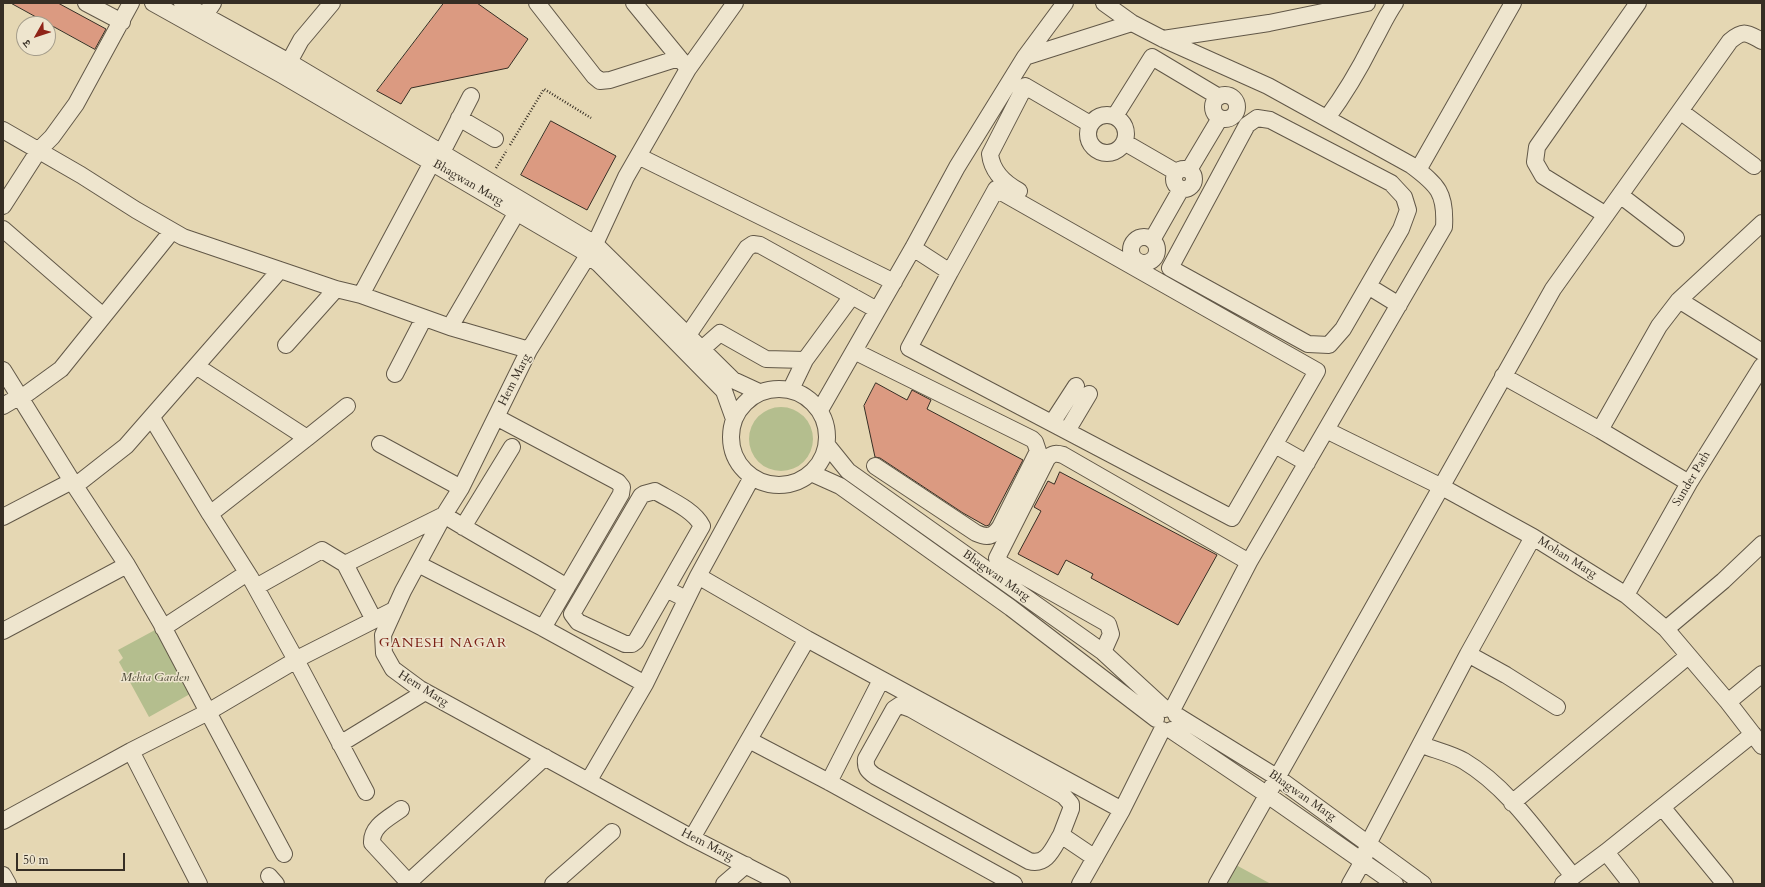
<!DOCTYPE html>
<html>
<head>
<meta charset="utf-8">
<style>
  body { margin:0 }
  #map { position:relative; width:1765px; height:887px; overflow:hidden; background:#e5d7b3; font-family:Cardo,"Noto Serif Devanagari",serif }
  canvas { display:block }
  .frame { position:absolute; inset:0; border:4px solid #362e24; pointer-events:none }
  .north { position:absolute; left:16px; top:16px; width:40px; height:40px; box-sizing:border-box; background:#eee5ce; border:1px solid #a49c8a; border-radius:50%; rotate:231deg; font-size:11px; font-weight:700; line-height:16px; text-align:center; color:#362e24 }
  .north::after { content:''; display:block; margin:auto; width:14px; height:18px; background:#8f2418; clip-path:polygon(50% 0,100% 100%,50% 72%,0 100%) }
  .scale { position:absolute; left:16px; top:853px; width:109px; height:18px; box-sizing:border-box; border:2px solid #362e24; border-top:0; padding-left:5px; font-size:12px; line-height:14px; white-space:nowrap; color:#362e24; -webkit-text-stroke:3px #eee5ce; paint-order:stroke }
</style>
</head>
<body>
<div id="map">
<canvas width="1765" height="887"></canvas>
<div class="frame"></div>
<div class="north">उ</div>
<div class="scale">50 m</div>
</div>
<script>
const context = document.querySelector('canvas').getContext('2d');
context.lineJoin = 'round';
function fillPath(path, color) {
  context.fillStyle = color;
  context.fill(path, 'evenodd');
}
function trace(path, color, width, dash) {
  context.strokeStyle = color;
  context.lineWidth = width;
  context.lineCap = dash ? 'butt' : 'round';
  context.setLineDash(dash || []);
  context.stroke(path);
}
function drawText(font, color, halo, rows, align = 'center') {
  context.font = font + ' Cardo,serif';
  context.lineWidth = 3;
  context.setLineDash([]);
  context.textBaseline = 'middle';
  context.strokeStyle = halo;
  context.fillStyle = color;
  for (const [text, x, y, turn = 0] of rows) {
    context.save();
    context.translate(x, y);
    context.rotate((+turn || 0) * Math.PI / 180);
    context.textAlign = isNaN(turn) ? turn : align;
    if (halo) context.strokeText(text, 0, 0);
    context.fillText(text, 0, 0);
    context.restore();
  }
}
const green = new Path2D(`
  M749 439a32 32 0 1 1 64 0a32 32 0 1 1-64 0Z
  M155,630l35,64 -41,23 -30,-55 4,-4 -5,-8z
  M1236,865l35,19h-45z`);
const building = new Path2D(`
  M11,3h47l48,26 -11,20z
  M444,3h33l51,36 -20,29 -97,20 -10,16 -24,-13z
  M551,121l65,35 -29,54 -66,-35z
  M876,383l31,17 5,-10 19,10 -4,9 96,51 -34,65 -3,1 -23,-13 -83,-55 -5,-1 -11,-51z
  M1060,472l157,83 -39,70 -87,-47 2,-4 -27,-14 -8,15 -40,-21 23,-43 -7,-4 14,-26 6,3z`);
const path = new Path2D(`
  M510,145l34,-56 47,29
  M496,168l11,-18`);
const minor = new Path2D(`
  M86,3l36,19
  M153,3l129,72 299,175 18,14 125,127 10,28
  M182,3l107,59 306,182 138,136 26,12
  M537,3l57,73 6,5 10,-1 69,-22
  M634,3l51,62
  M735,3l-47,66 -62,108 -31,67 -66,106 -68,138 -17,27 -41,76 -20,44 1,18 9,16 27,20 272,149 90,46
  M1104,3l28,20 31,16 105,47 143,79c27,20 35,28 33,62l-195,335 -77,148
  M205,15l8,-12
  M1163,39l106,-16 98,-20
  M1025,57l107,-34
  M289,62l12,-22 31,-37
  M1213 107a12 12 0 1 1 24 0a12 12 0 1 1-24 0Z
  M1680,111l74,55
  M1088 134a19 19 0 1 1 38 0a19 19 0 1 1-38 0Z
  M1115,116l37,-59 67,40
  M459,118l36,21
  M1257,118l13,2 121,63 13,14 4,13 -7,19 -58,100 -14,16 -21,-1 -138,-76 77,-143z
  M1327,118c17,-23 32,-48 45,-74 8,-14 14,-28 23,-41
  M3,130l78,45 55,35 47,27 153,52 25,6 89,32 79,23
  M1124,142l52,30
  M441,154l30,-58
  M638,156l256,126
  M1174 179a10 10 0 1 1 20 0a10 10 0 1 1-20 0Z
  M1189,170l31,-52
  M1418,170l95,-167
  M1019,191c-15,-8 -27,-19 -29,-37l35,-68 65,38
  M1620,195l56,43
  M3,206l36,-56 13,-13 24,-33 55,-101
  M1606,215l-63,-39 -8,-14 2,-15 101,-144
  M3,229l100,87
  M1131 250a13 13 0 1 1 26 0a13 13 0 1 1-26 0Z
  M1152,240l29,-51
  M913,248l37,24 -41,76 323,170 85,-147 -321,-182 -46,83
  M1368,286l31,19
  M361,295l76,-142
  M1679,300l83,-77
  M450,327l67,-115
  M688,335l59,-87 6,-4 7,1 117,65
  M286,345l50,-56
  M702,349l18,-16 46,26 39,1
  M854,351l178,88 3,3 3,9 -38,76c-7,10 -13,11 -24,6l-101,-67
  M196,366l111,72 -97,76
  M3,370l72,116 52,79
  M395,374l29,-56
  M1503,376l97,54 89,53
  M731 437a48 48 0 1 1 96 0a48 48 0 1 1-96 0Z
  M791,389l14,-29 47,-64
  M21,398l40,-29 111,-138
  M3,406l17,-10
  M820,410l93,-162 44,-81 68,-110 40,-54
  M496,417l122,65 4,5 -1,7 -78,134
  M152,418l58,96 40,63 46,83 70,132
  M1052,423l24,-37
  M1326,430l116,57 91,50 93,58 40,34 62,73 34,44
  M1600,430l59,-104 20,-26 83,52
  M1067,431l22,-37
  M307,438l40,-32
  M380,444l81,44
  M827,445l21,26 255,181 62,57
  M1275,445l32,18
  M811,473l29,13 171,122 145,111
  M75,486l51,-40 154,-176
  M3,517l69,-36
  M463,527l49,-80
  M418,564l125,64 102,56
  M256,587l66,-37 23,14
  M666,589l36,-63c-8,-16 -32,-26 -47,-35l-11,3 -3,2 -69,118 6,8 47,22h7l4,-3 30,-52 20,10
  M1626,595l63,-112 73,-117
  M374,620l-29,-56 99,-49c40,25 82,47 123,72
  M163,628l84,-55
  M1666,629l57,-48 39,-37
  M3,631l124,-66 34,58 47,89 95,-56 91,-46
  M807,639l315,171
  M1103,652l8,-18 -3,-10 -106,-60 -5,-6 50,-99c5,-6 9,-6 16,-4l186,107
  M1468,654l38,21 51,32
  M1728,702l34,-28
  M1176,715l102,63 145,106
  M1171,730l95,64 129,90
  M749,740l80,42 185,102
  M340,744l85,-52
  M1422,745c13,5 30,9 42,16 45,27 76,75 109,115
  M131,751l77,-39 76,142
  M589,780l56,-96 53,-108 54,-99
  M829,782l52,-102
  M1512,803l176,-147
  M1662,807l63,77
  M401,809c-12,9 -30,17 -29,34l38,41
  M3,821l128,-70 68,133
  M1061,835l10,-26v-5l-7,-8 -153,-87 -11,-4 -6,4 -28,50c-1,9 2,12 9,17l154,85c18,5 24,-13 32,-26l34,23
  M692,838l115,-199 -109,-63
  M1606,852l25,32
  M3,875l5,9
  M269,876l7,8
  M409,882l136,-125
  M553,884l59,-52
  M724,884l22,-19
  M1080,884l42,-74 40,-80
  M1217,884l336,-595 177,-248c14,-12 17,-8 32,0
  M1350,884l13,-23 5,-17 100,-190 65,-117
  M1563,884l43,-32 147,-118`);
const streetNames = [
  ["Bhagwan Marg",468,183,30],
  ["Hem Marg",515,380,-63],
  ["Sunder Path",1692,479,-59],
  ["Mohan Marg",1567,558,32],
  ["Bhagwan Marg",996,576,35],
  ["Hem Marg",423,689,32],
  ["Bhagwan Marg",1302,796,35],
  ["Hem Marg",707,845,27]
];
const parkNames = [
  ["Mehta Garden",155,678]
];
const quarterNames = [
  ["GANESH NAGAR",443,644]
];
fillPath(green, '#b4be8e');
fillPath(building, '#db9a81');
trace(building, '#362e24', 1);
trace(minor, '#625848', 18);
trace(path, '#362e24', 2.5, [1, 2]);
trace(minor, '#eee5ce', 16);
drawText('12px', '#362e24', '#eee5ce', streetNames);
drawText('italic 12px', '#4f4b39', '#eee5ce', parkNames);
context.letterSpacing = '1px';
drawText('14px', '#7a1f14', '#eee5ce', quarterNames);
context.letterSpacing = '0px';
</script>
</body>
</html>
